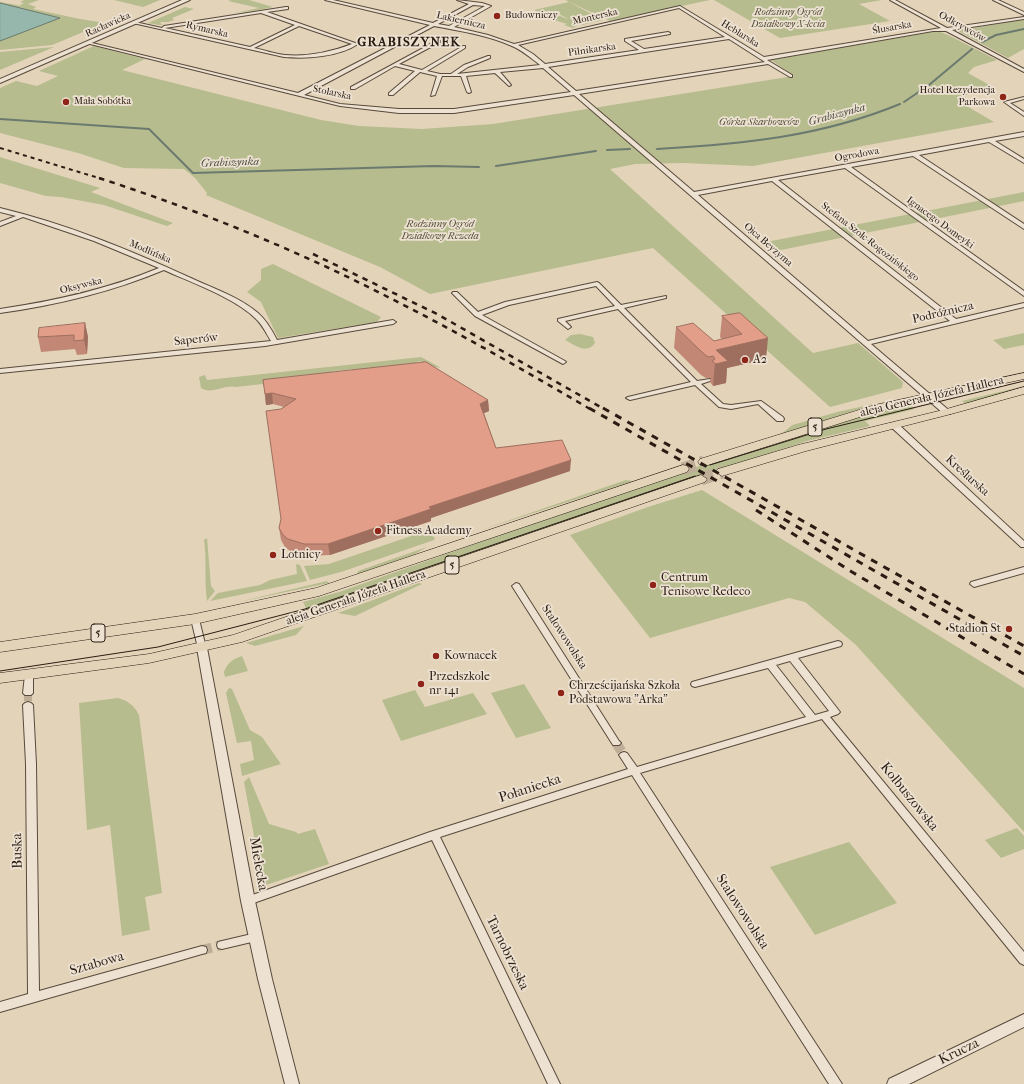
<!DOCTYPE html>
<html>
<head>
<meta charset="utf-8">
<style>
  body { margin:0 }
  canvas { display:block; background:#e3d3b9 }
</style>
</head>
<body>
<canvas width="1024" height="1084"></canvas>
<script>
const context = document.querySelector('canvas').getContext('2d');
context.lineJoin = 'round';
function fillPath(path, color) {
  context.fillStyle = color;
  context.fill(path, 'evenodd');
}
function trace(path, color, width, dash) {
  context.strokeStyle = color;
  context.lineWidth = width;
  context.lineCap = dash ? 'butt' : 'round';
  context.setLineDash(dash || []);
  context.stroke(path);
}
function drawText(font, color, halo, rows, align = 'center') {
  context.font = font + ' "IM FELL French Canon",serif';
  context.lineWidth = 3.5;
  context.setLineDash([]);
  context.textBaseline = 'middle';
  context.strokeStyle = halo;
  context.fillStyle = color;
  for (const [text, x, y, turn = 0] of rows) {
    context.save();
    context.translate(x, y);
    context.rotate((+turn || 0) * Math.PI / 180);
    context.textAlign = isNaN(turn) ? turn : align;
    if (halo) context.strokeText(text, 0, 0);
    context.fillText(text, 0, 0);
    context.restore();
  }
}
const green = new Path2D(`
  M24,0h15l-11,4 8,3 -3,2 47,10 25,4 -53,22 -52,5v-48l22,4 -2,-1 4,-2 -4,-1z
  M114,0h46l-17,7z
  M231,0h18l24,7c-12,3 -24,4 -38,6l24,-5 -31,-7z
  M565,0h145l-100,21z
  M714,0h168l-23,4 31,17 -110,17z
  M569,2l34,18 -21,5 -6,-3 2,3 -5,3 -9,-3 3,-1 -13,-4 1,-3 5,-1 10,4 -11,-6 -13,3 -12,-7z
  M185,7l9,2 -22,9 2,2 -6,2h-8l2,3 9,-1 -12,1 -11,-2z
  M1024,19v30l-16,9 -50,-27z
  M938,31l10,4 49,25 -23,7 -6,6 25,14 -21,4 -14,10 36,21 -241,44 -70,-3 -48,1 -25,5 203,184 45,-10 45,39 -1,6 -72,19 -177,-159 -223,46 -50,-27 -174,-72 1,-2 -12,-15 -11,-9 -60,-1 -46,-15 -78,-20v-45l16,-7 21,5 21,-10 -19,-5 55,-25 51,13 -23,11 199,50 38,6 63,3 71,-5 301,-48 -23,-16z
  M54,47l-54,23v-18z
  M0,157l100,31 -9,4 82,31 -6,3 -63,-21 -43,-8 -15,-1 -46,-13z
  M1024,192v9l-253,51 -10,-9z
  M273,264l108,53 -4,5 -99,16 -17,-36 -14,-10 14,-12v-11z
  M1024,333v12l-20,4 -11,-9z
  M580,334l13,3 2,6c-9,12 -20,2 -30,-3l6,-5z
  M421,357l20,11 -19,-3 -1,-4 -5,1 2,4 -57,7 -2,-4 -26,2 1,5 -98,11c-11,-3 -25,8 -35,1l-2,-11 6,-2 2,5z
  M1024,386l-58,18 -4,-3z
  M908,402l7,7 -50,12 5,5 -63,15 -117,38 -382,133 -5,-10 36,-10c189,-66 376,-137 569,-190z
  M874,404l-94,31v-1c7,-3 10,-9 16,-10l41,-12z
  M626,480l7,1 -155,50z
  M702,490l322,198v144l-168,-187 -51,-43 -16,-4 -139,40 -80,-103 78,-28z
  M428,533l7,5 -1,2 -93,32 -31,8 -6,-14 25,-2 88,-30z
  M207,538l4,48 4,5 -8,10c-3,-21 0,-41 -3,-61z
  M427,547l-12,7 -58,20 1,-3z
  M296,564l4,1 7,16 -97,20 8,-8 42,-8 10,-5 27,-6z
  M327,581l2,2 -95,20z
  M419,583l3,1 -67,32 -17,-3z
  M304,626l-8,9 -41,11 -9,-3z
  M242,656l6,15 -23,6 -1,-5c3,-9 9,-13 18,-16z
  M524,684l27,44 -35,10 -25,-45z
  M229,688l3,1 18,41 12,7 19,27 -39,12 -2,-12 14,-4 -3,-19 -14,2 -11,-50z
  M415,690l10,17 48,-14 14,21 -86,27 -19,-41z
  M118,698c10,3 16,7 21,17l23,178 -17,4 5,33 -28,6 -12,-111 -23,5 -8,-127z
  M249,777l20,47 27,8 2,2 17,-5 14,35 -63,21 -3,-1 -19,-102z
  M1017,828l7,8v13l-23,9 -16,-18z
  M849,842l48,61 -82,32 -45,-68z`);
const water = new Path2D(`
  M0,3l60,15 -60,23z`);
const stream = new Path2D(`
  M982,42l14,-7 28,-6
  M904,102l25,-17 43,-36
  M0,119l149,10 44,44 241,-7 45,1
  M657,149c85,-5 163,-12 243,-45
  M607,150l23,-1
  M496,166l100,-15`);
const minorTunnelFar1 = new Path2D(`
  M28,693v11`);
const minorTunnel = new Path2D(`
  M28,703v2
  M616,743l8,12
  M202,950l20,-5`);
const primaryTunnel = new Path2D(`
  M683,469l21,-7
  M701,479l21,-7`);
const minor = new Path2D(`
  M325,0h8l100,23 36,-19 -12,-4 25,3 9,3 -37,21 34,8 26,9 166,-38 84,51 177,-29 -51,-28h5l52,28 77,-11v2l-72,11 72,39v3l-78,-41h-13l-166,29 25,15v2h-2l-22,-13 -189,30 115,98 330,-60v4l-29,5 29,18v4l-35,-21 -70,13 105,69v5l-111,-73 -62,11 173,124v5l-179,-128 -67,12 178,139 68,-16v4l-153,37 80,68 -1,2h-6l-370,-319 -120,18h-55l-59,-7 -254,-63 2,-1 210,51 132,-68zM473,5l12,1 -36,20 -11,-2zM679,8l46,29 -81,12 -13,-8 39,-7v-1l-2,-1 -43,7v2l14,9 -94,14 -12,-10 -15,-9zM434,26c26,5 54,9 78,20 10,4 19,12 28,19l-83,9 11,-7 22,-9v-2h-2l-24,9 -13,9h-11l-13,-3 38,-23v-2h-2l-41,24 -23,-6 41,-22v-1l-2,-1 -87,47v2h4l40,-23 20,5 -26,22v2h4l27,-23 17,4 -6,20 4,-1 7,-19h19l6,16 2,1 2,-1 -5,-16 29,-3 14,13 2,-1 -11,-13 43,-4 28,24 -117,17h-55l-59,-5 -36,-9zM729,39l36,23 -189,29 -28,-24zM772,181l178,140 -82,20 -170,-146z
  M993,0h5l26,12v3z
  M286,7h2v2l-21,3 91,32c-19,13 -52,15 -74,13l-151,-34 2,-1 27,6 2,-2zM261,13l34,12 -45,22 -85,-19zM299,26l53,18c-21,8 -45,13 -67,11 -10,-1 -21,-5 -31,-7z
  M1024,97v2l-14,4 14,9v4l-20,-14z
  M0,208c67,16 130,42 193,71 22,10 46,18 65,34 8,7 14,17 19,27l116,-20 3,2 -3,2 -128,22 -265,27v-4l271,-28c-5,-8 -9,-17 -16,-23 -20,-20 -65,-36 -91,-48 -53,22 -107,35 -164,43v-4c55,-8 108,-20 159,-41l-65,-27 -71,-24 -23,9v-4l16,-6 -16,-4z
  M597,282l2,1 22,22 45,-9v2l-42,10 73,73 13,-2 1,1 -1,1 -9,3 22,20 8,1 30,-4 22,16 1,2 -1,2h-6l-19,-17 -27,5 -12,-2 -24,-22 -65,15 -4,-2 2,-1 63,-15 -73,-73 -53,12 6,6 -3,2 -10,-8v-2l57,-13 -19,-20 -87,19 -27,10 83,46 1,1 -3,2 -88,-48 -23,-23 1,-1h4l21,20 27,-10z
  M891,423h6l127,118v6h-3l-130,-120 -1,-2z
  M1024,567v6l-50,14 -4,-3 1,-2z
  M516,583l3,1 100,157 2,2 -2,2h-6l-101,-159z
  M195,616l4,3 7,29 -1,2h-6l-1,-2 -7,-29z
  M838,641l3,1 1,2 -1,2 -43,12 42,54 -2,2 -8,3 194,235v13l-4,-2 -198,-244 -182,54 202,311h-13l-197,-309 -192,62 120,247h-12l-116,-244 -184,65 -4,-1 -1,-3 1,-3 186,-66 198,-63 -9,-14 2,-2 3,-1 3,1 10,14 169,-50 -38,-49 -73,19 -3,-1 -1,-2 1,-2zM790,661l39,50 -14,4 -39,-50z
  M29,672l3,1 1,2v18l-2,2h-6l-2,-2 2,-18 1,-2z
  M28,702l3,1 2,2 3,59 3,227 163,-45 4,1 1,3 -1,3 -4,1 -202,58v-10l28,-8 -2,-230 -3,-59 2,-2z
  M256,933l4,1 1,3 -1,3 -38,9 -4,-1 -1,-3 1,-3 4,-1z`);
const tertiary = new Path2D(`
  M182,0h8l-190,83v-4z
  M202,644l4,1 1,3 48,253 17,78 27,105h-14l-27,-105 -17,-78 -44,-253 1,-3z
  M1024,1014v13l-115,57h-22l2,-5z`);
const primary = new Path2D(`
  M1024,373v6l-142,31 -174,55h-8l-2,-3 2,-3 175,-54z
  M1024,387v7l-73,20 -145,37 -84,25 -6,-4 2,-3 80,-24 145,-35z
  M683,465l4,1 2,3 -2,3 -368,124 -124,28 -195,28v-10l195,-28 121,-26z
  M701,475l6,4 -2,3 -463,160 -93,21 -149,20v-10l149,-19 84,-19z`);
const tram = new Path2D(`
  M710,465l116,-36 198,-48
  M0,671l158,-24 147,-38 390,-133`);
const railFar2 = new Path2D(`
  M0,148l102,31`);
const railFar1 = new Path2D(`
  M99,178c98,32 193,70 285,117 70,35 138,74 206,114
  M313,254l124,60 167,95`);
const rail = new Path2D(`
  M589,408l435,248
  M603,408l421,238
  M756,510l96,62 172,102`);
const wall = new Path2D(`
  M740,313l26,46 -39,9 -1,15 -13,3 -3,-4 1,-4h-5l-5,-3 -27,-27 2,-21 38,14 8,-2 -2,-2 2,-21z
  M85,323l3,14 -1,17 -10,1 -2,-6 -34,3 -3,-15z
  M263,380l225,20 1,11 -5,2 12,35 74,23 -139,47v3l-101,34 -25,1 -15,-5 -5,-4 -4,-7 -2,-12 2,-9v-110l3,-2 -11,-3 -7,1z`);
const shadedWall = new Path2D(`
  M85,323l3,14 -1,17 -3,-14z
  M768,338l-2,21 -39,9 -1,15 -13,3 3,-36z
  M272,393l1,11 -7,1 -1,-11z
  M488,400l1,11 -9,4v-11z
  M571,460l-1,11 -139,47v3l-101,34 -2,-11 101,-37z`);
const building = new Path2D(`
  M740,313l28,25 -52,12 12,11 -12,3 -4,-3 3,-2 -2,-3 -5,1 -5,-4 -27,-26 17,-4 21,18 28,-7 -20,-18z
  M85,323l-1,17 -10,1v-6l-36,2 1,-9z
  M426,362l62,38 -8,4 16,44 66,-8 9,20 -142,47 2,2 -103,35h-24l-16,-5 -5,-4 -4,-7 2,-9 -15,-108 15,-2 15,-10 -24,-6 -7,1 -2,-14z`);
const markers = [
  [497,16,4,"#8f2418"],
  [1003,97,4,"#8f2418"],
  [66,102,4,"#8f2418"],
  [745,360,4,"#8f2418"],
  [378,531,4,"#8f2418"],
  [273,555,4,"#8f2418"],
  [653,585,4,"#8f2418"],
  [1009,629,4,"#8f2418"],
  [436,656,4,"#8f2418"],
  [421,684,4,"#8f2418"],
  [561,693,4,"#8f2418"]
];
const farParknames = [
  ["Rodzinny Ogród",788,13],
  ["Działkowy X-lecia",788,25],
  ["Górka Skarbowców",759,123],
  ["Rodzinny Ogród",440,225],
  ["Działkowy Rezeda",440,237]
];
const farPoinames = [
  ["Budowniczy",505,16],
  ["Hotel Rezydencja",995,91,"right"],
  ["Parkowa",995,103,"right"],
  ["Mała Sobótka",74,102]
];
const farStreetnames = [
  ["Monterska",595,17,-13],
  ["Lakiernicza",461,21,13],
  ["Racławicka",108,25,-24],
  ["Odkrywców",962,27,29],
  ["Ślusarska",892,28,-10],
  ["Rymarska",207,30,13],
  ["Heblarska",740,34,32],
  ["Pilnikarska",592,50,-8],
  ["Stolarska",332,93,12],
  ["Ogrodowa",857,155,-10],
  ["Ignacego Domeyki",940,223,36],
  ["Stefana Szolc-Rogozińskiego",870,242,38],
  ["Ojca Beyzyma",768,245,41],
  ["Modlińska",150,252,23],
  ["Oksywska",81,286,-14]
];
const farWaternames = [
  ["Grabiszynka",837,115,-15],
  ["Grabiszynka",230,163,-2]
];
const shields = [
  [815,427,14],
  [452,565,14],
  [98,633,14]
];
const shieldNames = [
  ["5",815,427],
  ["5",452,565],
  ["5",98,633]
];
const streetNames = [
  ["Podróżnicza",943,313,-13],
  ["Saperów",196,340,-6],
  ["aleja Generała Józefa Hallera",932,397,-13],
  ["Kreślarska",967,476,42],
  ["aleja Generała Józefa Hallera",356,598,-19],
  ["Stalowowolska",564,637,57]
];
const poiNames = [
  ["A2",753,360],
  ["Fitness Academy",386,531],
  ["Lotnicy",281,555],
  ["Centrum",661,578],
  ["Tenisowe Redeco",661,592],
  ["Stadion St",1001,629,"right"],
  ["Kownacek",444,656],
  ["Przedszkole",429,677],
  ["nr 141",429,691],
  ["Chrześcijańska Szkoła",569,686],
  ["Podstawowa \"Arka\"",569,700]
];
const farDistrictnames = [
  ["GRABISZYNEK",409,43]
];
const nearStreetnames = [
  ["Połaniecka",530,789,-18],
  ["Kolbuszowska",909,797,51],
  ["Buska",18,851,-91],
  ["Mielecka",258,864,80],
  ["Stalowowolska",742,912,57],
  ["Tarnobrzeska",507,953,64],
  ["Sztabowa",97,964,-16],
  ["Krucza",959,1052,-26]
];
fillPath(green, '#b6bc8e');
fillPath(water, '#96b8ac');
trace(water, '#6b7a6f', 1);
trace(stream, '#6b7a6f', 2);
trace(minorTunnelFar1, '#beae98', 8, [8, 4]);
trace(minorTunnel, '#beae98', 10, [10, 5]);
trace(primaryTunnel, '#beae98', 13, [13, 6]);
trace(minor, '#584a3c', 2);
trace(tertiary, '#584a3c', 2);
trace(primary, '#2a1c13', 1);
fillPath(minor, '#ede2d2');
fillPath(tertiary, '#ede2d2');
fillPath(primary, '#e3d3b9');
trace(tram, '#2a1c13', 1);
trace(railFar2, '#2a1c13', 2, [4, 4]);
trace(railFar1, '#2a1c13', 2.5, [5.5, 5.5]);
trace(rail, '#2a1c13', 3, [7, 7]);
fillPath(wall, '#c28875');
fillPath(shadedWall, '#9e6f5f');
fillPath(building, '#e29e88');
trace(building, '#9e6f5f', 1);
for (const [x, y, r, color] of markers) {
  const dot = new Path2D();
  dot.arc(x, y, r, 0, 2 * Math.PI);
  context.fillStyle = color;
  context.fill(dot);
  trace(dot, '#ede2d2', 1.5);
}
drawText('italic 10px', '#544c38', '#ede2d2', farParknames);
drawText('10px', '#2a1c13', '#ede2d2', farPoinames, 'left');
drawText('10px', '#2a1c13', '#ede2d2', farStreetnames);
drawText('italic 11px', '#4a4b41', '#ede2d2', farWaternames);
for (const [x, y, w] of shields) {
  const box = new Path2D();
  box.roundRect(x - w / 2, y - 9, w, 18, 3);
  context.fillStyle = '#ede2d2';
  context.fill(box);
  trace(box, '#2a1c13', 1);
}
drawText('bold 11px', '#2a1c13', null, shieldNames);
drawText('12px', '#2a1c13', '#ede2d2', streetNames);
drawText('12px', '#2a1c13', '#ede2d2', poiNames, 'left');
context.letterSpacing = '1px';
drawText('bold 13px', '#2a1c13', '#ede2d2', farDistrictnames);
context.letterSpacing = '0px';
drawText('14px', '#2a1c13', '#ede2d2', nearStreetnames);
</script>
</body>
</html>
